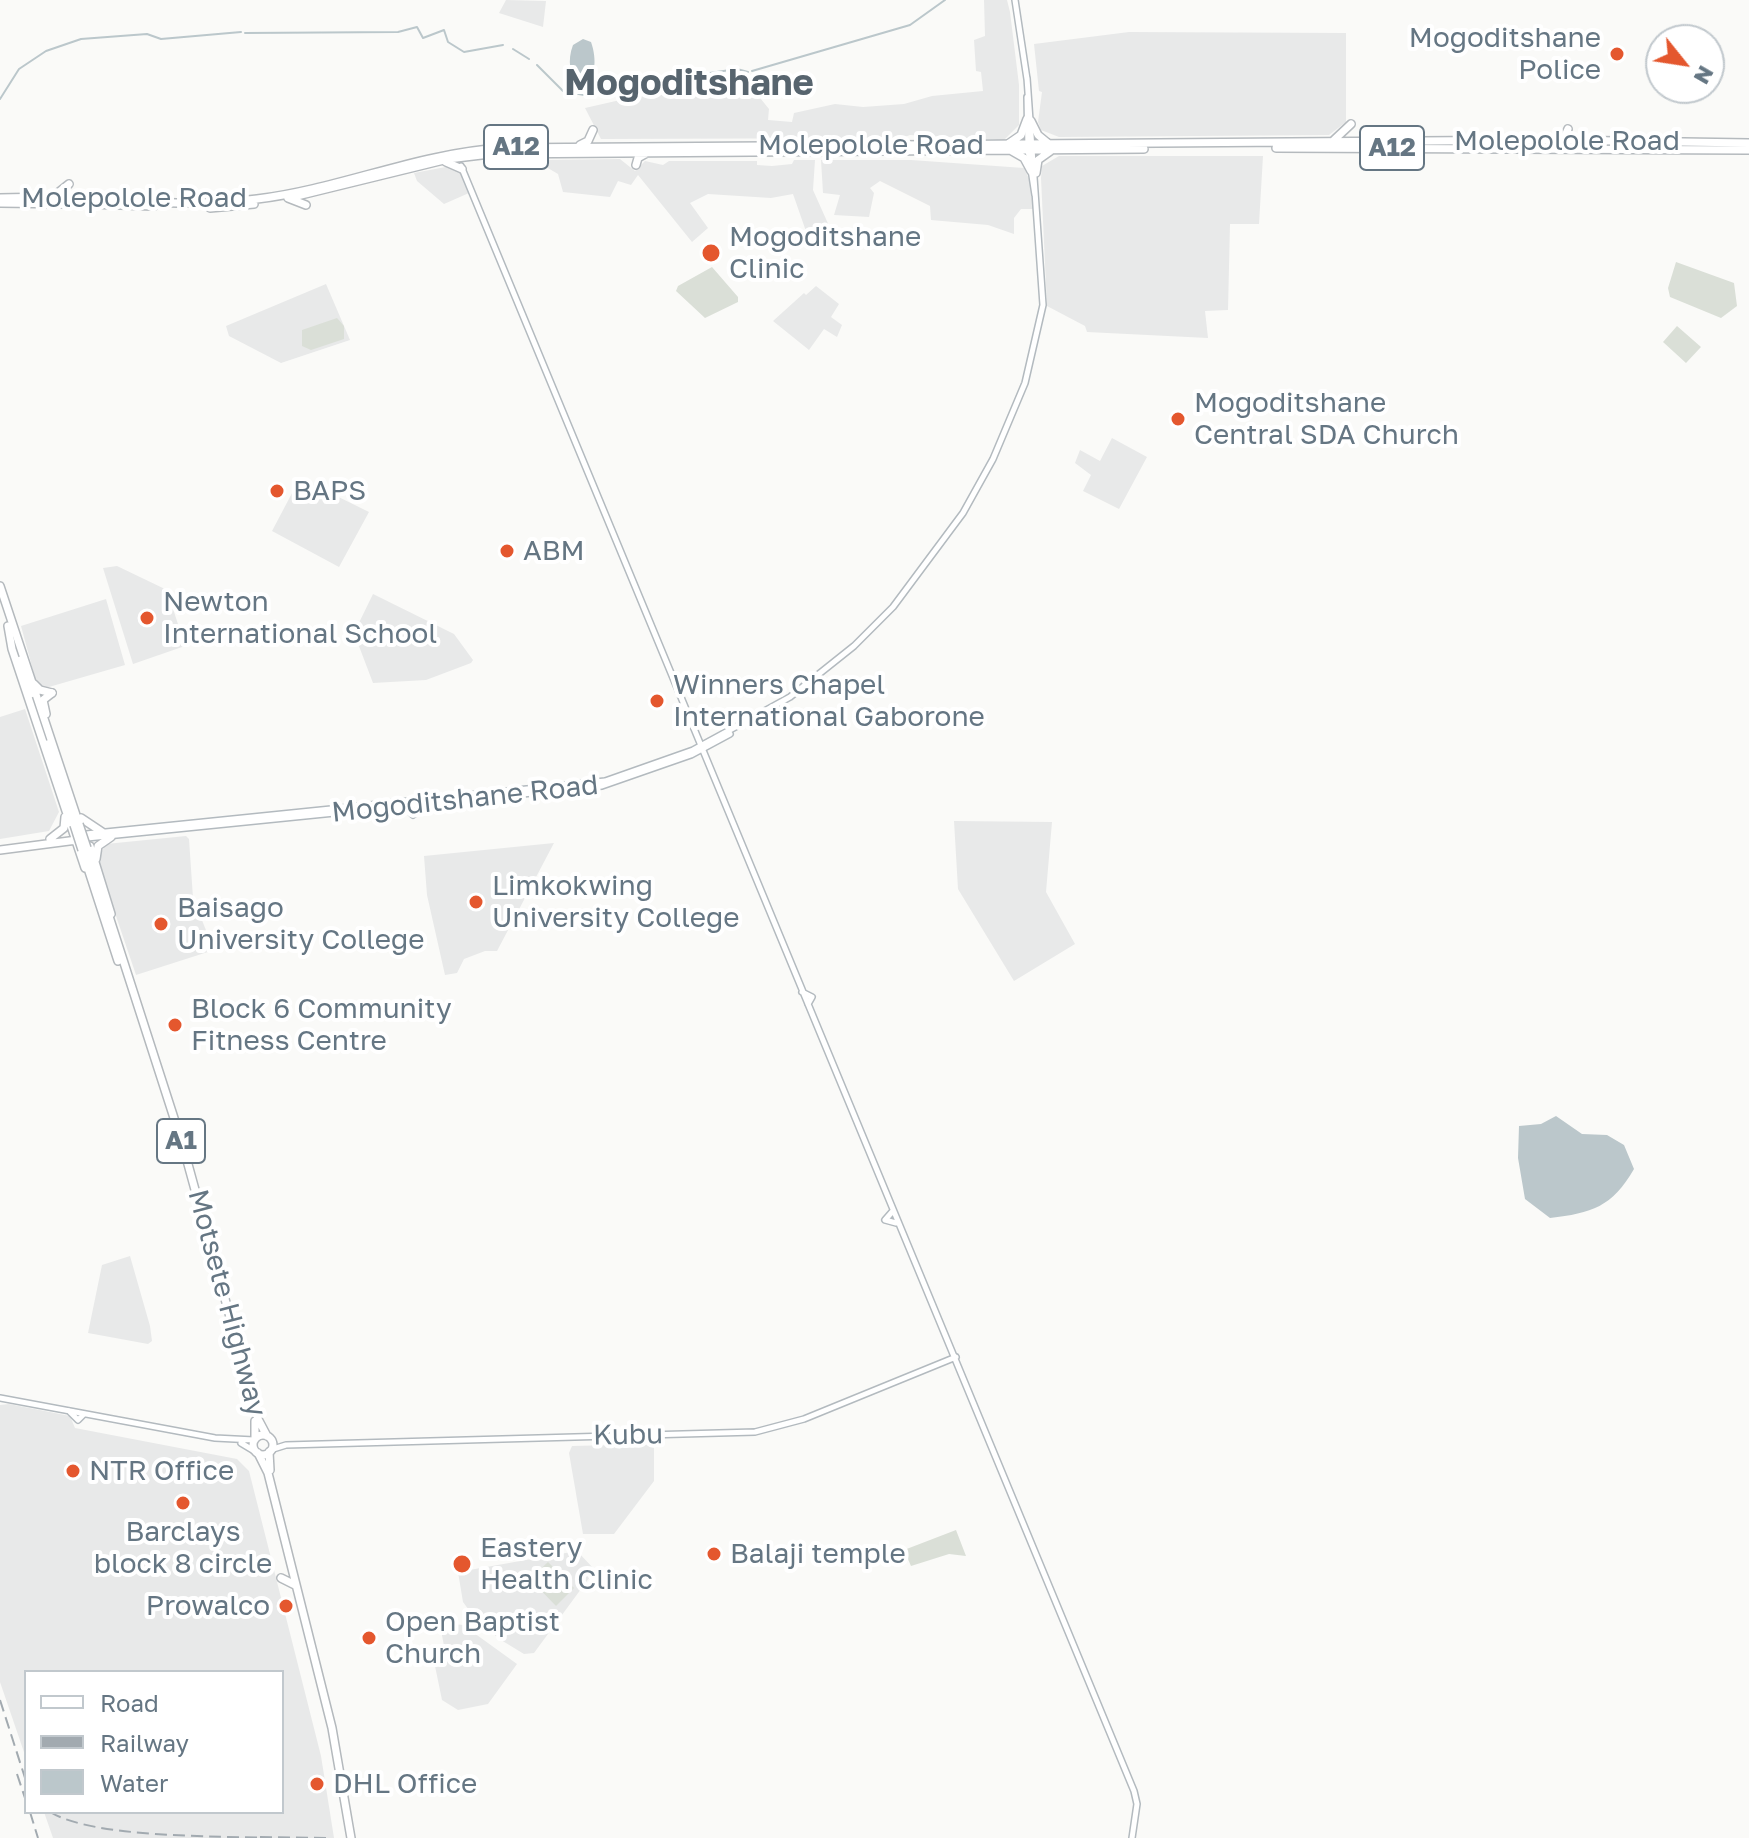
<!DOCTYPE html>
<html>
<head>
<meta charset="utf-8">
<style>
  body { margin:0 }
  #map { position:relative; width:1749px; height:1838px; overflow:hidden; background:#fafaf8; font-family:"Golos Text",sans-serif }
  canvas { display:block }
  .legend { position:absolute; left:24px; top:1670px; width:260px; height:144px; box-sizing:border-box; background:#fff; border:2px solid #c1c8cd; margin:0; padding:10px 14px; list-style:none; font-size:24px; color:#657683 }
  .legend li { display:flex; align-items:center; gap:16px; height:40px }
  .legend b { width:40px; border:2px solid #c1c8cd }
  .north { position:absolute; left:1645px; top:24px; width:80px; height:80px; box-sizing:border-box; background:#fff; border:2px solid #c1c8cd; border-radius:50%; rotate:120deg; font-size:22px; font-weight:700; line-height:32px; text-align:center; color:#657683 }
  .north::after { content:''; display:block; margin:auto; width:28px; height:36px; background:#e4572e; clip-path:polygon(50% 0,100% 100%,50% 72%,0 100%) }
</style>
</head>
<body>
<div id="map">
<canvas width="1749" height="1838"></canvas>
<ul class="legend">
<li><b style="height:10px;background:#fff"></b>Road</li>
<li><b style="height:10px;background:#a2aab0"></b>Railway</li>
<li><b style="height:22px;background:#bbc7cb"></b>Water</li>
</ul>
<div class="north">N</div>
</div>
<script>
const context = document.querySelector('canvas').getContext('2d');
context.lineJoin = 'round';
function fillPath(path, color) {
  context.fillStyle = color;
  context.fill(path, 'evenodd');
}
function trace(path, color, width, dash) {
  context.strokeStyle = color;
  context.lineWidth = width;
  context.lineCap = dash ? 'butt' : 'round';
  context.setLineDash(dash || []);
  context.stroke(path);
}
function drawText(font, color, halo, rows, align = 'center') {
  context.font = font + ' "Golos Text",sans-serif';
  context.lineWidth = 8;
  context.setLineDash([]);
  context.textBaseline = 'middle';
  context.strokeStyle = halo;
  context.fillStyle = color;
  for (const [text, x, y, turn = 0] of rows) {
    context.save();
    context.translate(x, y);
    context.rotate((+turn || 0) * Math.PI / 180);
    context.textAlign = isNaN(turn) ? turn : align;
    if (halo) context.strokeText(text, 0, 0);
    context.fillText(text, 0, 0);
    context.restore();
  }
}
const built = new Path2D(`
  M506,0l40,1 -3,26 -44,-14z
  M984,0h23l3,12 9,73v40l-15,15 -94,-5 -8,3 -301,1 -16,-31 44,-10 -1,-5 97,5 7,-13 12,-7 25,31 -1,11 24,2 2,-9 41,-9 28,3 41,-3 28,-8 51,-5 -2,-19 -5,-1 -2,-31 11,-4z
  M1129,32l217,1v89l-17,13 -270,2 -18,-7 -3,-8 4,-30 -3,-1 -5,-47z
  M1059,156h204l-4,68h-29l-2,86 -23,1 3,27 -121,-6 -2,-6 -38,-20 -6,-128 1,-12z
  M620,159l15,12 10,-10 18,4 6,-4h88v4l15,1 20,-2 2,-4h21l-2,30 17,38 -22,9 -15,-43 -22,4 -63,-4 -18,9 18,25 -16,14 -54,-67 -7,10 -13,-4 -8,16 -47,-5 -5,-18 -17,-10 1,-4z
  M821,160h90l113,8 6,13 3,28h-12l-7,9v16l-26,-9 -57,-5 -1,-14 -50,-25 -10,7 4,5 -5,24 -35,-2 6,-20 -17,-2z
  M451,166l10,5 8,22 -25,11 -27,-23 -3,-8z
  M326,284l24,56 -69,23 -52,-27 -3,-10z
  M816,286l23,18 -8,13 11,8 -5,12 -13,-8 -15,21 -36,-29 31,-28 2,2z
  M1112,438l35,19 -28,52 -36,-18 8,-16 -16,-12 5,-13 20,11z
  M300,478l69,34 -30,55 -67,-36z
  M117,566l50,24 18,56 -52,18 -30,-96z
  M373,594l81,40 19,26 -2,3 -45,17 -53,3 -19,-50z
  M106,599l19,66 -83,24 -5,-4 -16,-59z
  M25,709l34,103 -10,19 -49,8v-122z
  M954,821l98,1 -6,70 29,52 -61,37 -56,-92z
  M186,836l3,3 4,59 21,52 -78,25 -39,-115 9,-16z
  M554,843l-57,108h-12l-21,8 -7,14 -12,2 -18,-80 -3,-39z
  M130,1256l20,70 2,15 -4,3 -60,-11 14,-68z
  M9,1404l61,12 5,12 162,31 12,12 72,285 13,82h-281l-9,-26h238v-140h-256v86l-26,-76v-277z
  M654,1444v37l-40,53h-31l-14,-81 3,-7z
  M577,1551l18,19 -61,83 -10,1 -23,-14 -24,-19 -14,-19 -5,-30z
  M446,1623l17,2 54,39 -29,40 -30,6 -16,-10 -7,-34 12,-3 -7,-39z`);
const green = new Path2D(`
  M1676,262l58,21 3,23 -16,12 -51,-21 -2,-9z
  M712,267l26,30v5l-33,16 -29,-27 2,-5z
  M337,318l7,8v13l-33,11 -9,-4v-16z
  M1677,326l24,21 -15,16 -23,-21z
  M956,1530l10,26 -17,-2 -38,12 -7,-16z
  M548,1562l26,26 -18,18 -26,-27z`);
const water = new Path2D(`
  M583,39l8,3c6,17 6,40 -13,46 -8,-14 -11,-27 -5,-43z
  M1556,1116l26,18 25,1 17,10 10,24c-22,38 -42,44 -84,49l-25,-19 -7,-41 1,-32 22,-2z`);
const stream = new Path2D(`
  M245,33l153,-1 19,-5 6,11 21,-8 4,12 16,10 39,-7
  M513,49l16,10
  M537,65l26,26 21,4 49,-11
  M752,71l158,-46 35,-25
  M635,84l102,-15 11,3
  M0,99l19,-30 27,-18 35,-12 66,-5 14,5 80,-7`);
const secondary = new Path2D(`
  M1015,0l12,79
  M1027,97l1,53 7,45
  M461,166l673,1625 3,13 -5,34
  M406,808l7,7 6,-8
  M86,834l519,-53 88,-31 46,-25 51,-28 64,-51 39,-39 70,-94 30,-54 32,-76 18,-78 -16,-227
  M87,838l515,-52 89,-31 39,-21
  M802,992l10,5 -4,7
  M892,1212l-7,8 11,3
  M0,1398l215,40 39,2
  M69,1411l9,9 6,-6
  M241,1443l15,9
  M270,1450l16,-5 469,-13 49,-13 152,-62`);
const primary = new Path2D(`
  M1031,121l7,14 11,9
  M1558,139l7,-3 3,-7
  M1334,140l17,-16
  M1008,144l13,-9 6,-16
  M580,145l8,-4 5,-11
  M1276,148l473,2
  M1010,150l14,8 7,13
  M446,162l16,7
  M636,165l2,-7 9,-5
  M1036,173l2,-13 14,-10
  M54,196l15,-12
  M297,196l151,-37 42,-5 654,-5
  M0,198c85,-4 172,12 257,1 83,-10 161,-46 245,-51l1050,-8 197,3
  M288,198l18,7
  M0,203l74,1
  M86,204l68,2
  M210,208l44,-4
  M8,626l4,23 73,219
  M46,714l-3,-14 9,-7
  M81,818l21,14
  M50,839l14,-11 1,-11
  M90,846l21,68
  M0,850l77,-10
  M96,859l2,-13 13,-9`);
const trunk = new Path2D(`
  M0,586l79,238
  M20,660l11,34
  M34,684l6,6 12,3
  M47,744l27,81
  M87,848l96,298 75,273 9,17
  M82,850l36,111
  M255,1421v18
  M253 1445a10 10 0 1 1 20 0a10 10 0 1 1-20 0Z
  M269,1452l1,18
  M258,1453l10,20 64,255 19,110
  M281,1578l14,7`);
const rail = new Path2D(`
  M0,1700l26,81
  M17,1774l9,27
  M30,1812l8,26
  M50,1812c43,26 165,24 222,26
  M260,1837l70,1`);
const trunkBridge = new Path2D(`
  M79,824l8,24
  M74,825l8,25`);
const markers = [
  [1617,54,8,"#e4572e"],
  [711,253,10,"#e4572e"],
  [1178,419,8,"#e4572e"],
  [277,491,8,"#e4572e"],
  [507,551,8,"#e4572e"],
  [147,618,8,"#e4572e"],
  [657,701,8,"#e4572e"],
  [476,902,8,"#e4572e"],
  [161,924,8,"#e4572e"],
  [175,1025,8,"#e4572e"],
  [73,1471,8,"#e4572e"],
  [183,1503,8,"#e4572e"],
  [714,1554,8,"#e4572e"],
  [462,1564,10,"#e4572e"],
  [286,1606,8,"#e4572e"],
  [369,1638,8,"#e4572e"],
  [317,1784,8,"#e4572e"]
];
const shields = [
  [516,147,64],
  [1392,148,64],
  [181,1141,48]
];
const shieldNames = [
  ["A12",516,147],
  ["A12",1392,148],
  ["A1",181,1141]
];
const poiNames = [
  ["Mogoditshane",1601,38,"right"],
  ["Police",1601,70,"right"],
  ["Mogoditshane",729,237],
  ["Clinic",729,269],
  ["Mogoditshane",1194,403],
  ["Central SDA Church",1194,435],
  ["BAPS",293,491],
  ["ABM",523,551],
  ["Newton",163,602],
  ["International School",163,634],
  ["Winners Chapel",673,685],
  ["International Gaborone",673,717],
  ["Limkokwing",492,886],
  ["University College",492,918],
  ["Baisago",177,908],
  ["University College",177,940],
  ["Block 6 Community",191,1009],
  ["Fitness Centre",191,1041],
  ["NTR Office",89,1471],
  ["Barclays",183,1532,"center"],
  ["block 8 circle",183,1564,"center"],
  ["Eastery",480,1548],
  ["Health Clinic",480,1580],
  ["Balaji temple",730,1554],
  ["Prowalco",270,1606,"right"],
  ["Open Baptist",385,1622],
  ["Church",385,1654],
  ["DHL Office",333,1784]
];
const streetNames = [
  ["Molepolole Road",1567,141],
  ["Molepolole Road",871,145],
  ["Molepolole Road",134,198],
  ["Mogoditshane Road",465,799,-6],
  ["Motsete Highway",227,1303,75],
  ["Kubu",628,1435,-1]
];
const districtNames = [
  ["Mogoditshane",689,84]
];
fillPath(built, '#e8e9e9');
fillPath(green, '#dadfd7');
fillPath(water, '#bbc7cb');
trace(stream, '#bbc7cb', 2);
trace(secondary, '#b3babf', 8);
trace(primary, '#b5babe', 10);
trace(trunk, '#b4b9bd', 10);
trace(secondary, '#fff', 5);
trace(primary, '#fff', 7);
trace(trunk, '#fff', 7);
trace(rail, '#a2aab0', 2, [12, 6]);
trace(trunkBridge, '#b4b9bd', 10, []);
trace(trunkBridge, '#fff', 7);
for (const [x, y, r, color] of markers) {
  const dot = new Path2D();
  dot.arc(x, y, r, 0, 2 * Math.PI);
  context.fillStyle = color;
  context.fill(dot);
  trace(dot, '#fff', 3);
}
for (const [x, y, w] of shields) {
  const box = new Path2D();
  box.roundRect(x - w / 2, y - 22, w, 44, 6);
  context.fillStyle = '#fff';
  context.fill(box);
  trace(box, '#657683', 2);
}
drawText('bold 26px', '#657683', null, shieldNames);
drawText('28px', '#657683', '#fff', poiNames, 'left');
drawText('28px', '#657683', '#fff', streetNames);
drawText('bold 36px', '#57646e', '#fff', districtNames);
</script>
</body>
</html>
